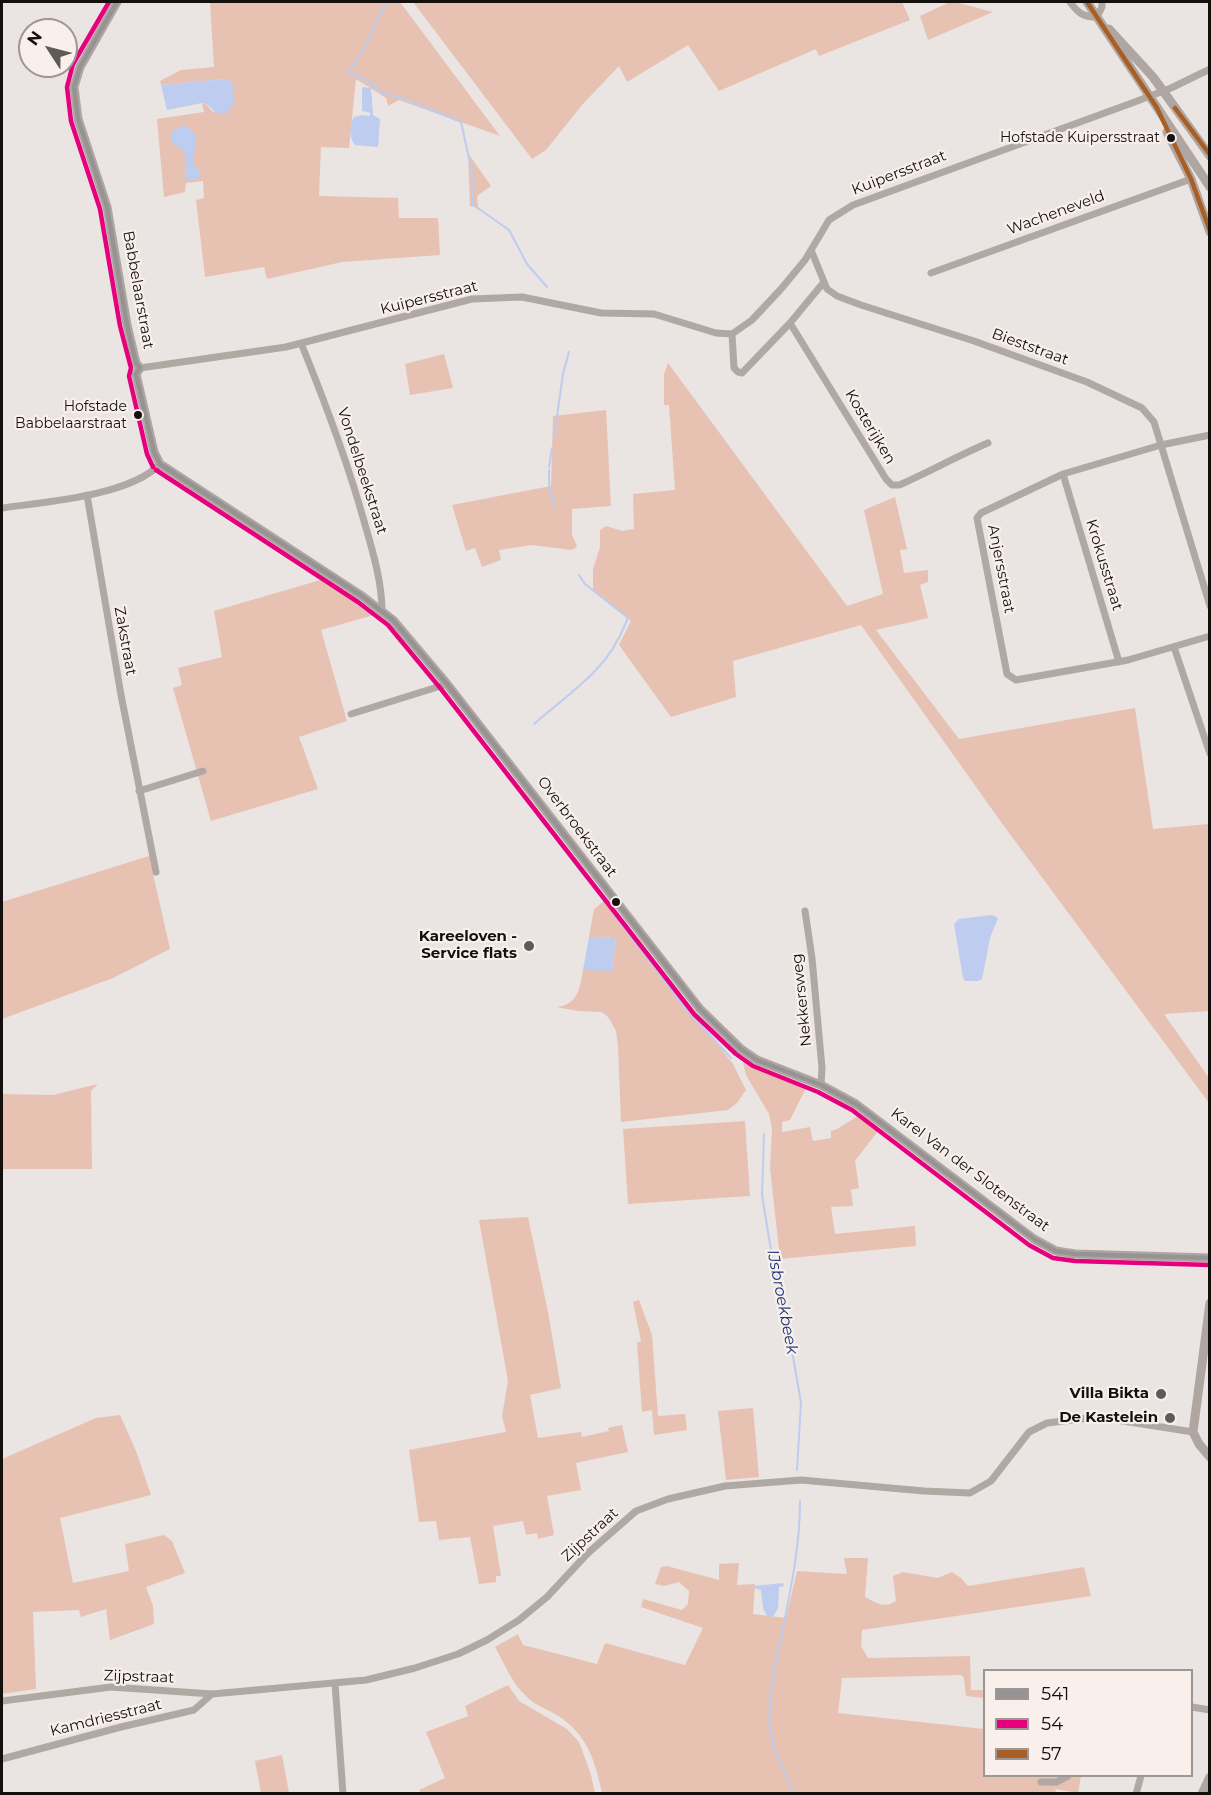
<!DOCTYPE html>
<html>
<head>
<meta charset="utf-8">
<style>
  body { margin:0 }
  #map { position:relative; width:1211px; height:1795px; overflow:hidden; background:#eae4e2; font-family:Montserrat,sans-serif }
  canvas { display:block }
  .frame { position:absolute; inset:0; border:3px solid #13100e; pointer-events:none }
  .legend { position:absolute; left:983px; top:1669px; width:210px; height:108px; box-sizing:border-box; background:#faf0eb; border:2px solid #9e9693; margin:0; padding:8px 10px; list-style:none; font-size:18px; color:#13100e }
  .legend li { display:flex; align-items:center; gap:12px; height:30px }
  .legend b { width:30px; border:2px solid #9e9693 }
  .north { position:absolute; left:18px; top:18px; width:60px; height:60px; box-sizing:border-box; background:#faf0eb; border:2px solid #9e9693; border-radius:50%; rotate:306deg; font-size:16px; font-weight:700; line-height:24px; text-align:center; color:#13100e }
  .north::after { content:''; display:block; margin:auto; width:21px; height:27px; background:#5e5a58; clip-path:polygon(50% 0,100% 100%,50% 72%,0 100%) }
</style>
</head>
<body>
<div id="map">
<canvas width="1211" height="1795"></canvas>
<div class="frame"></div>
<ul class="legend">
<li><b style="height:8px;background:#959393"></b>541</li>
<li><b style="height:8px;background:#e6007e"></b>54</li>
<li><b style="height:8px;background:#a85e24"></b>57</li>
</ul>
<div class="north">N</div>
</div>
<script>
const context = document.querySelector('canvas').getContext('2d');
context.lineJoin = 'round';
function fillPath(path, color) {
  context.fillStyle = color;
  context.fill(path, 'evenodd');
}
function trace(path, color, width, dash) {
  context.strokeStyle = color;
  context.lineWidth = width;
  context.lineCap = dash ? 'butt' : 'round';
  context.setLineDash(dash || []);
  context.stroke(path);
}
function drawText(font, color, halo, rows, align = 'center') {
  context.font = font + ' Montserrat,sans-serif';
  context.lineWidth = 4.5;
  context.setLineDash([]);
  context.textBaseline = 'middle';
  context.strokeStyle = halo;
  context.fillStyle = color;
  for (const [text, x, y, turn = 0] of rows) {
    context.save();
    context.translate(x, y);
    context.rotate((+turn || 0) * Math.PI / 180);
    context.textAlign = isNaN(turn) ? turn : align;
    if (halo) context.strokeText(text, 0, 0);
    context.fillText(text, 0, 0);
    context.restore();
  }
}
const green = new Path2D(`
  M210,2h190l100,134 -101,-36 -11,6 -2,-8 -30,-19 -7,69 -28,-1 -2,49 79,2 1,20h39l2,37 -98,7 -75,17 -3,-12 -59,10 -9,-77 8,-2 -1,-17 -17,2 -1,9 -21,5 -7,-78 47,-7 -2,-9 4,1 7,8 20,-7v-9l-7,-17 -65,6 -1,-4 21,-11 33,-3z
  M413,2h489l8,18 -91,36 -3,-7 -97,42 -31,-46 -61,37 -8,-16 -37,39 -36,45 -14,9z
  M950,2h5l38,10 -65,28 -8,-24z
  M468,153l23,33 -14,10 1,11 -8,-1z
  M444,354l9,34 -43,7 -5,-31z
  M668,363l179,243 36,-12 -19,-84 31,-13 12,52 -7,1 4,23 24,-3v12l-8,3 8,33 -52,12 83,109 176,-31 18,121 56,-5v187l-45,3 45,64v25l-208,-281 -140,-197 -128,36 3,36 -65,20 -52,-72 12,-24 -38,-31v-21l7,-22v-17l6,-4 16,5 12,-2 -1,-35 42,-4 -6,-85h-5v-31z
  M606,410l5,96 -39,3v25l5,13 -6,3 -39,-5 -33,5 2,10 -19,7 -7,-19 -9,3 -14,-46 99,-19 2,-70z
  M324,579l50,36 -53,15 26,91 -48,16 19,52 -107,32 -38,-133 9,-3 -4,-17 44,-11 -8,-46z
  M149,856l21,93 -57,29 -111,41v-117z
  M604,901l129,163 13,26 -9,13 -9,7 -107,12 -3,-76 -2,-15 -7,-13 -7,-6 -24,-1 -22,-4c22,-2 24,-19 27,-37h29l4,-32 -27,-1 5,-28z
  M743,1062l63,26 -16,32 -8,2v10l28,-5 3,14 18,-3v-7l6,-2 21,-13 20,15 -23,30 4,27 -8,2 2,16 -22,1 4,27 80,-8 1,20 -136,13 -10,-91 2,-39 -3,-15 -23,-39z
  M98,1084l-7,7 1,78h-90v-75l51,1z
  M745,1121l5,75 -122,8 -5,-75z
  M528,1217l20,95 13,76 -31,7 8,43 43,-6 1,5 27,-6 -1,-3 14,-3 6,27 -52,11 5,27 -34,6 7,39 -16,4 -1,-6 -11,2 -3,-14 -30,5 8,50h-5v6l-17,2 -9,-47 -31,3 -3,-19 -17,1 -10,-72 97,-18 -4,-16 6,-35 -29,-161z
  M639,1300l13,35 6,81 27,-2 2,16 -33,5 -2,-25 -10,2 -5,-69 4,-2 -8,-39z
  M753,1408l6,69 -33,3 -8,-69z
  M120,1415l16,36 15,44 -91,23 13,65 56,-12 -4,-27 39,-9 8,6 13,32 -39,14 7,19 1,18 -44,16 -4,-31 -25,8 -2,-7 -46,2 3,77 -34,5v-235l94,-41z
  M844,1558h24l-3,39c12,6 19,12 31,4l-3,-25 10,-4 35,6 14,-6 9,6 7,8 116,-19 7,29 -229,34 -1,16 7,12 102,-2 1,34h13v8l-18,-2 -2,-18 -3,-3 -119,3 -4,35 146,16v47h97l-3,17 -22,-4 -1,5 -453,-1c-7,-33 -15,-59 -45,-78 -11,-6 -24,-11 -32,-20 -13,-12 -21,-32 -30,-48l23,-13 5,11 74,19 8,-21 80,22 18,-37 -62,-21 2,-8 39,11 6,-6 1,-13 -10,-9 -15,4 -9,-2 6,-17 6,-1 52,14v-16l20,-1 -2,22 18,-1 -2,30 33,4 11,-47 50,3z
  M508,1685l11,16 48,28 12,13 12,33 4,18h-174l-2,-3 26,-12 -19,-46 42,-16 -3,-10z
  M282,1755l7,38h-28l-6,-32z`);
const water = new Path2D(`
  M226,79c12,4 7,16 7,26l-7,8 -9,1 -10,-10 -5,-1 -35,7 -6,-25z
  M363,87l8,1 2,27 7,4 -2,28 -23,-2c-6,-7 -6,-20 -1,-28l8,-2 7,1 2,-3 -9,-2v-21z
  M184,125l11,8 1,7 -3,22 8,13 -4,5 -12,-1c-1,-8 3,-17 0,-25 -5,-12 -18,-4 -13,-23z
  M992,915l6,3 -8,20 -8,41 -4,2h-13l-2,-3 -9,-54 5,-5z
  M589,937l27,1 -4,33 -29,-1z
  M783,1583l1,3 -5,1 -1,21 -5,9 -6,-1 -4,-8 -2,-18 -7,-2v-2z`);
const stream = new Path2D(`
  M386,2l-20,43 -17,27 24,12 9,10 17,3 62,25 13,59 -2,23 37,26 18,34 20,23
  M554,437l9,-63 6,-22
  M549,467l3,-19
  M549,470v14l5,23
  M579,575l6,9 43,34 -9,20
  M534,724c27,-24 69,-52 84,-85
  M538,816l48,62
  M615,916l70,92 46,50
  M764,1134l-2,61 10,61 17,77 12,70 -4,67
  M794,1794c-9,-21 -21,-43 -24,-65 -3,-27 6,-70 12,-96 9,-45 18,-87 18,-132`);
const street = new Path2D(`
  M1070,2c8,11 13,15 27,15l5,-10v-5
  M811,250l16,39 10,7 24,9 113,36 113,41 55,26 12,14 56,184
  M931,273l260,-94
  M790,323l96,156 6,6h7c30,-13 58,-29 89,-42
  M732,334l2,34 4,4 4,1 48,-50 34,-41
  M301,343c24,59 46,117 63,178 8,28 18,60 18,90
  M140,368l146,-21 186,-48 50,-2 79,16 53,1 62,19 16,1 20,-14 29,-31 24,-29 24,-40 24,-15 279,-102 39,-15 39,-19
  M1210,435l-49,10 -98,29 -82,39 -4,5 30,156 9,6 112,-20 82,-24
  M1063,474l56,188
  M87,495l34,200 35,177
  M2,508c42,-6 128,-12 158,-44
  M1174,647l36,107
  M351,714l96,-30
  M139,791l64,-20
  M805,911l7,47 10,110 -1,17
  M335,1683l8,111
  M2,1701l109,-14 101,7 154,-14 49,-12 43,-14 29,-14 32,-20 28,-23 41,-44 48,-42 32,-12 57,-13 76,-6 123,11 46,2 21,-12 38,-49 18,-9 51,-6 95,15
  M1192,1707l18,3
  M2,1759l119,-32 73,-17 18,-16
  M1041,1782h16l11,-6
  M1136,1794l5,-18`);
const secondary = new Path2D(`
  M117,2l-37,65 -6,20 4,32 29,88 20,118 9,38 4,5 -4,6 18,78 6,12 202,132 31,24 54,64 253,325 41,40 16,11 64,25 35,19 178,135 22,12 19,3 135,4
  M1087,2l123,185
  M1109,29l44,48 57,79
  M1167,132l24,47 19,53
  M1210,1303l-17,129 6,12 11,13
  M1202,1794l8,-17`);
const bus1 = new Path2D(`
  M117,2l-37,65 -6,20 4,32 29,88 20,118 9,38 4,5 -4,6 18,78 6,12
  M160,464l202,132 31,24 54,64 253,325 41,40 16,11 64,25 35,19 178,135 22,12 19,3 135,4`);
const bus2 = new Path2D(`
  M109,2l-36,62 -6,23 4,34 29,88 20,117 11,42 -2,8 18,78 6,13
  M156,470l202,132 30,23 53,64 253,325 42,40 17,12 65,26 34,18 177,135 24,13 22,3 135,4`);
const bus3 = new Path2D(`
  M1087,2l70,106 34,71 19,52
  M1175,108l35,47`);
const markers = [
  [1171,138,5,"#13100e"],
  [138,415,5,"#13100e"],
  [616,902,5,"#13100e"],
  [529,946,6,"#5e5a58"],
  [1161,1394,6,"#5e5a58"],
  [1170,1418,6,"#5e5a58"]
];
const busNames = [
  ["Hofstade Kuipersstraat",1160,138],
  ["Hofstade",127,407],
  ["Babbelaarstraat",127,424]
];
const streetNames = [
  ["Kuipersstraat",899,173,-21],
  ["Wacheneveld",1056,213,-20],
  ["Babbelaarstraat",138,290,80],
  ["Kuipersstraat",429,298,-14],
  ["Bieststraat",1030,347,20],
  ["Kosterijken",870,427,59],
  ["Vondelbeekstraat",362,471,72],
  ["Krokusstraat",1104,565,73],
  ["Anjersstraat",1001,569,79],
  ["Zakstraat",125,641,80],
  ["Overbroekstraat",577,827,53],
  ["Nekkersweg",802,1000,-96],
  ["Karel Van der Slotenstraat",970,1170,37],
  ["Zijpstraat",590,1535,-43],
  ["Zijpstraat",139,1677,2],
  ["Kamdriesstraat",106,1718,-14]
];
const poiNames = [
  ["Kareeloven -",517,937],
  ["Service flats",517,954],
  ["Villa Bikta",1149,1394],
  ["De Kastelein",1158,1418]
];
const waterNames = [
  ["IJsbroekbeek",782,1302,79]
];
fillPath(green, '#e7c2b3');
fillPath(water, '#bdccef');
trace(stream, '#bdccef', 2);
trace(street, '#b0a8a3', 7);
trace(secondary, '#b0a6a1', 9);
trace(bus1, '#959393', 4.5);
trace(bus2, '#e6007e', 4.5);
trace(bus3, '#a85e24', 4.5);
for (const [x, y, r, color] of markers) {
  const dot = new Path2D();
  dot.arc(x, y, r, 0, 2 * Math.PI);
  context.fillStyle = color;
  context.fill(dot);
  trace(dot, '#faf0eb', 2);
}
drawText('14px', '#13100e', '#faf0eb', busNames, 'right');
drawText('15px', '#13100e', '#faf0eb', streetNames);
drawText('bold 15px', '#13100e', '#faf0eb', poiNames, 'right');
drawText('italic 16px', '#18347b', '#faf0eb', waterNames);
</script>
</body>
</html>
